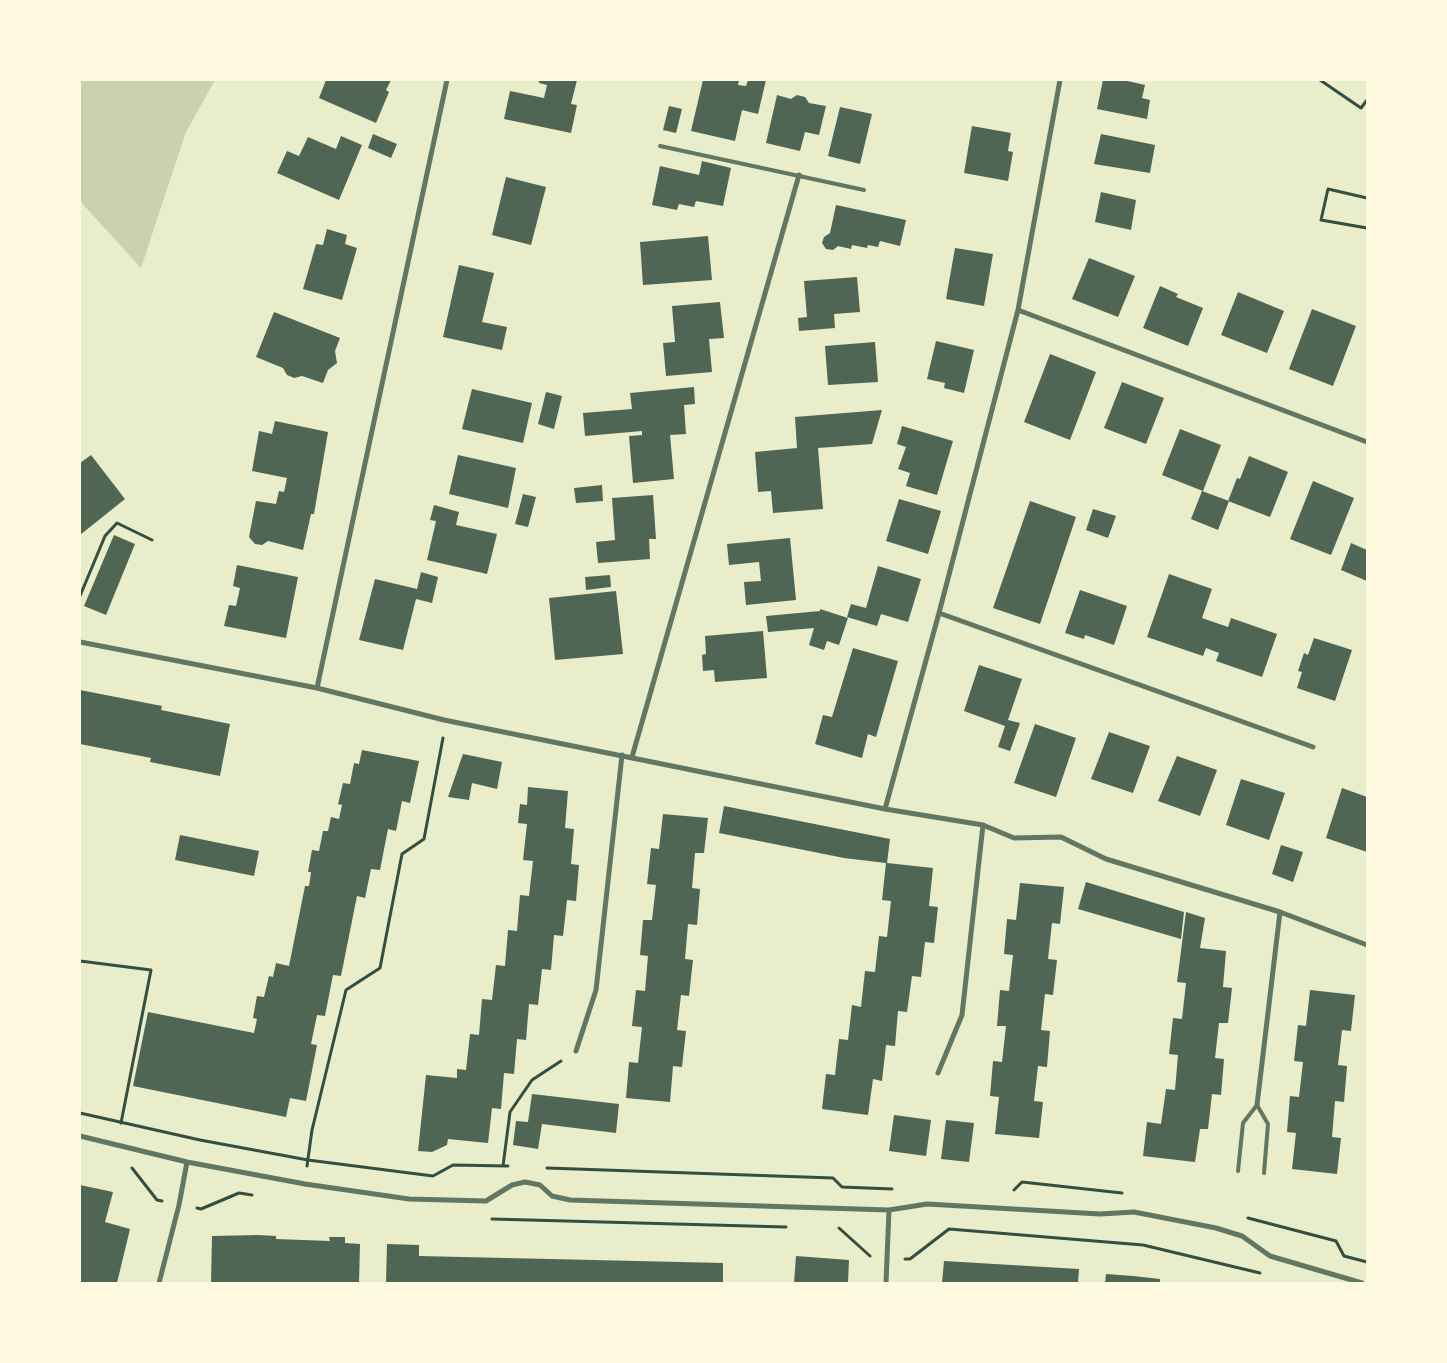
<!DOCTYPE html>
<html>
<head>
<meta charset="utf-8">
<style>
  body { margin:0 }
  #map { position:relative; width:1447px; height:1363px; overflow:hidden; background:#e9edc9; font-family:"Sofia Sans Condensed",sans-serif }
  canvas { display:block }
  .frame { position:absolute; inset:0; border:81px solid #fefae0; pointer-events:none }
</style>
</head>
<body>
<div id="map">
<canvas width="1447" height="1363"></canvas>
<div class="frame"></div>
</div>
<script>
const context = document.querySelector('canvas').getContext('2d');
context.lineJoin = 'round';
function fillPath(path, color) {
  context.fillStyle = color;
  context.fill(path, 'evenodd');
}
function trace(path, color, width, dash) {
  context.strokeStyle = color;
  context.lineWidth = width;
  context.lineCap = dash ? 'butt' : 'round';
  context.setLineDash(dash || []);
  context.stroke(path);
}
const green = new Path2D(`
  M80,80h135l-29,52 -45,136 -61,-67z`);
const building = new Path2D(`
  M326,80h65l-5,10 3,2 -13,31 -57,-25z
  M539,80h38l-6,24 6,1 -6,28 -67,-14 6,-28 34,7 3,-13 -8,-2z
  M703,80h36l-1,5 8,1 2,-6h18l-8,34 -16,-4 -7,31 -44,-10z
  M1103,80h20l22,5 -3,13 8,2 -3,19 -50,-10z
  M777,95l14,4 6,-4 8,2 4,6 17,3 -7,29 -14,-3 -5,19 -34,-8z
  M669,106l13,3 -6,24 -13,-3z
  M840,107l32,7 -12,50 -32,-8z
  M972,126l39,7 -3,18 5,1 -5,29 -44,-8z
  M373,134l24,10 -6,14 -23,-10z
  M1101,134l54,11 -5,28 -56,-9z
  M341,136l21,9 -23,55 -62,-27 10,-22 12,5 9,-19 28,12z
  M702,161l29,7 -8,38 -27,-5 -2,6 -15,-3 -2,6 -25,-5 8,-39 39,9z
  M506,177l40,10 -15,58 -39,-10z
  M1101,192l35,8 -5,30 -36,-8z
  M836,205l70,15 -6,26 -20,-5 -2,6 -10,-2 -1,3 -15,-3 -1,4 -13,-3 -5,4 -7,-1 -4,-6 2,-6 6,-4z
  M327,229l20,6 -2,9 12,4 -15,52 -39,-11 13,-45 7,1z
  M708,236l4,44 -69,5 -3,-43z
  M955,248l38,6 -9,52 -38,-7z
  M1089,258l46,18 -17,41 -46,-18z
  M459,265l35,8 -12,49 25,5 -5,23 -59,-13z
  M857,277l3,35 -26,2 1,14 -36,3 -1,-13 9,-1 -3,-36z
  M1160,286l18,8 -2,3 27,11 -15,38 -45,-18z
  M1238,292l46,19 -17,42 -46,-18z
  M720,302l4,36 -15,1 3,33 -46,4 -3,-33 12,-1 -3,-36z
  M1312,309l44,17 -23,60 -44,-17z
  M274,312l66,26 -5,13 2,12 -9,7 -5,13 -21,-7 -8,2 -7,-3 -4,-7 -27,-11z
  M936,341l38,9 -10,43 -20,-5 1,-5 -18,-4z
  M875,342l3,40 -50,3 -3,-39z
  M1050,354l46,18 -26,68 -46,-18z
  M1122,382l42,16 -18,46 -42,-16z
  M694,387l1,17 -11,1 2,29 -16,1 4,44 -41,4 -4,-47 13,-1v-4l-57,5 -2,-23 49,-4 -2,-16z
  M472,389l60,14 -9,40 -61,-14z
  M546,392l16,4 -8,33 -16,-5z
  M882,410l-10,34 -54,4 5,61 -50,4 -2,-22 -13,1 -3,-40 42,-4 -2,-31z
  M275,421l53,11 -14,82h-3l-8,36 -35,-9 -6,4 -7,-1 -6,-7 7,-36 20,3 3,-13 5,1 3,-14 -35,-7 7,-40 13,3z
  M902,426l51,15 -16,54 -31,-9 4,-13 -12,-4 8,-22 -9,-3z
  M1180,429l41,16 -18,46 -41,-16z
  M91,455l34,44 -45,36v-72z
  M458,455l58,13 -8,40 -59,-14z
  M1249,456l39,16 -18,45 -42,-16 9,-23 3,1z
  M1313,481l41,17 -23,57 -41,-16z
  M602,485l1,16 -27,2 -2,-15z
  M1202,491l27,10 -11,29 -27,-11z
  M523,494l13,3 -8,30 -13,-3z
  M653,495l3,44h-7l1,20 -52,4 -2,-21 19,-2 -3,-42z
  M899,499l42,12 -13,43 -42,-13z
  M1030,501l46,16 -36,107 -47,-16z
  M434,505l25,7 -3,13 41,9 -10,40 -60,-14 9,-39 -6,-1z
  M1093,509l23,7 -8,22 -22,-8z
  M114,535l21,9 -29,71 -22,-9z
  M790,538l6,62 -50,5 -2,-23 17,-1 -2,-19 -30,3 -2,-21z
  M1351,543l16,7v31l-26,-11z
  M237,565l61,12 -12,61 -62,-12 5,-21 7,1 4,-18 -7,-2z
  M878,566l43,13 -13,43 -27,-8 -4,12 -30,-9 4,-13 15,4z
  M421,572l17,5 -6,26 -16,-4 -13,51 -44,-10 16,-61 42,10z
  M1169,574l43,15 -10,29 26,9 3,-9 46,16 -15,43 -46,-16 3,-8 -13,-5 -3,8 -56,-19z
  M610,575l1,12 -25,3 -1,-13z
  M1080,590l47,16 -13,39 -29,-10 -1,4 -19,-6z
  M616,591l7,63 -68,6 -6,-62z
  M820,609l28,9 -9,27 -12,-4 -3,9 -15,-5 5,-17 -46,4 -2,-16 54,-5z
  M763,631l4,47 -52,4 -1,-12 -11,1 -1,-16 4,-1 -1,-18z
  M1314,638l38,12 -17,51 -38,-13 5,-16 -4,-1 6,-18 4,2z
  M853,648l45,13 -22,76 -8,-3 -6,24 -47,-14 8,-29 9,2z
  M979,665l43,14 -14,41 12,3 -10,28 -12,-4 7,-21 -41,-15z
  M80,690l82,16 -1,4 69,14 -10,52 -70,-14 1,-4 -71,-14z
  M1035,724l41,14 -20,59 -42,-14z
  M1109,732l41,14 -17,47 -42,-14z
  M362,750l57,11 -9,42 -8,-2 -6,30 -8,-2 -8,41 -9,-1 -6,29 -8,-2 -16,80 -8,-1 -8,41 -8,-1 -6,29 6,1 -11,56 -16,-3 -4,19 -153,-31 15,-74 106,21 3,-14 -4,-1 4,-22 7,1 5,-21 4,1 3,-14 13,3 16,-80h4l2,-14h-3l4,-22 7,1 4,-20h5l3,-14 8,2 3,-14 -4,-1 5,-21 7,1 4,-21 5,1z
  M463,754l39,8 -5,27 -25,-6 -3,17 -21,-3z
  M1177,756l40,14 -17,46 -42,-15z
  M1241,779l44,14 -16,47 -43,-15z
  M528,787l40,4 -3,37 9,1 -3,35 8,1 -3,36 -9,-1 -4,36 -9,-1 -3,35 -9,-1 -4,36 -9,-1 -3,36 -9,-1 -3,35 -10,-1 -3,36 -9,-1 -4,35 -40,-4 -1,6 -15,7 -14,-1 8,-76 31,3v-9l9,1 4,-36 9,1 3,-36 10,1 4,-35 9,1 3,-36 9,1 3,-36 9,1 4,-35 -10,-1 4,-36 -9,-1 2,-19 7,1z
  M1342,788l25,9v55l-41,-14z
  M724,806l166,33 -3,24 46,5 -4,38 9,1 -4,36 -9,-1 -4,35 -9,-1 -5,36 -9,-1 -3,35 -9,-1 -4,36 -9,-2 -5,36 -46,-6 4,-35 9,1 4,-36 9,1 4,-35 9,2 4,-36 10,1 4,-36 8,1 4,-36 -9,-1 4,-37 -42,-5 -125,-25z
  M663,814l45,4 -4,35h-9l-3,35 8,1 -3,36 -9,-1 -3,35 8,1 -4,36 -8,-1 -4,35 9,1 -4,36 -9,-1 -3,36 -44,-4 3,-36 9,1 4,-36 -10,-1 4,-36 9,1 3,-35 -8,-1 3,-35h9l4,-35 -9,-1 4,-36 8,1z
  M180,835l79,16 -5,25 -79,-16z
  M1281,845l22,7 -10,30 -21,-8z
  M1086,882l98,30 -3,27 -103,-30z
  M1020,883l44,4 -4,37 -8,-1 -4,36 9,1 -4,35 -8,-1 -4,36 9,1 -3,36 -9,-1 -4,35 9,1 -4,36 -44,-4 4,-37 -9,-1 3,-35 9,1 4,-36h-9l3,-36 9,1 4,-36 -9,-1 3,-35 9,1z
  M1186,912l19,6 -5,30 26,3 -3,36 9,1 -4,35h-9l-4,35 9,1 -3,36 -9,-1 -4,35h-8l-5,33 -52,-6 4,-34 14,2 5,-35 9,1 3,-35 -9,-1 4,-36 9,1 4,-36 -9,-1z
  M1310,990l45,5 -4,36 -9,-1 -4,35 9,1 -3,36 -9,-1 -3,36 9,1 -4,36 -45,-5 4,-36 -9,-1 3,-36 9,1 4,-35 -9,-1 4,-36 8,1z
  M532,1094l87,10 -3,29 -74,-9 -4,25 -25,-4 3,-24 12,1z
  M894,1115l37,5 -5,36 -37,-5z
  M946,1120l28,3 -5,39 -28,-3z
  M80,1185l33,7 -8,30 25,7 -13,54h-37z
  M258,1235l18,1v3l54,2 -1,-4h16v6l15,1 -1,39h-148l1,-47z
  M387,1244l32,1v11l304,7v20h-337z
  M796,1256l53,4 -1,23h-54z
  M944,1261l135,8 -1,14h-136z
  M1106,1274l27,2 27,3v4h-55z`);
const path = new Path2D(`
  M1320,80l41,28 6,-8
  M1367,198l-39,-9 -7,31 46,8
  M80,596l25,-60 12,-13 35,17
  M80,961l71,9 -30,153
  M80,1113l120,27 108,20 125,16 20,-11 55,1
  M307,1166l5,-36 34,-140 34,-22 22,-114 22,-15 19,-101
  M503,1166l7,-54 22,-32 29,-19
  M132,1168l25,32 5,1
  M547,1168l286,10 9,9 50,2
  M1014,1190l8,-8 100,11
  M197,1208l4,1 38,-16 13,2
  M1248,1218l88,23 8,15 23,6
  M492,1219l294,8
  M839,1228l31,28
  M905,1259h5l39,-30 194,16 117,28`);
const service = new Path2D(`
  M660,146l204,44
  M1238,1171l5,-48 14,-18 11,19 -4,49`);
const minor = new Path2D(`
  M1018,310l349,132
  M939,613l374,134
  M80,642l237,46 127,32 441,89 98,16 31,13 47,-1 45,22 174,53 87,33
  M317,688l130,-608
  M632,757l167,-582
  M885,809l54,-196 79,-303 42,-230
  M576,1051l20,-61 26,-235
  M938,1073l24,-58 21,-190
  M1257,1105l23,-193
  M80,1136l107,26 118,22 104,15 77,2 26,-16 13,-3 15,3 12,11 18,4 319,10 38,-6 173,10 34,-2 82,16 26,8 28,20 92,27
  M159,1283l20,-78 8,-43
  M886,1283l3,-73`);
fillPath(green, '#cad2ad');
fillPath(building, '#4f6655');
trace(path, '#344e41', 3);
trace(service, '#617663', 4);
trace(minor, '#617663', 5);
</script>
</body>
</html>
